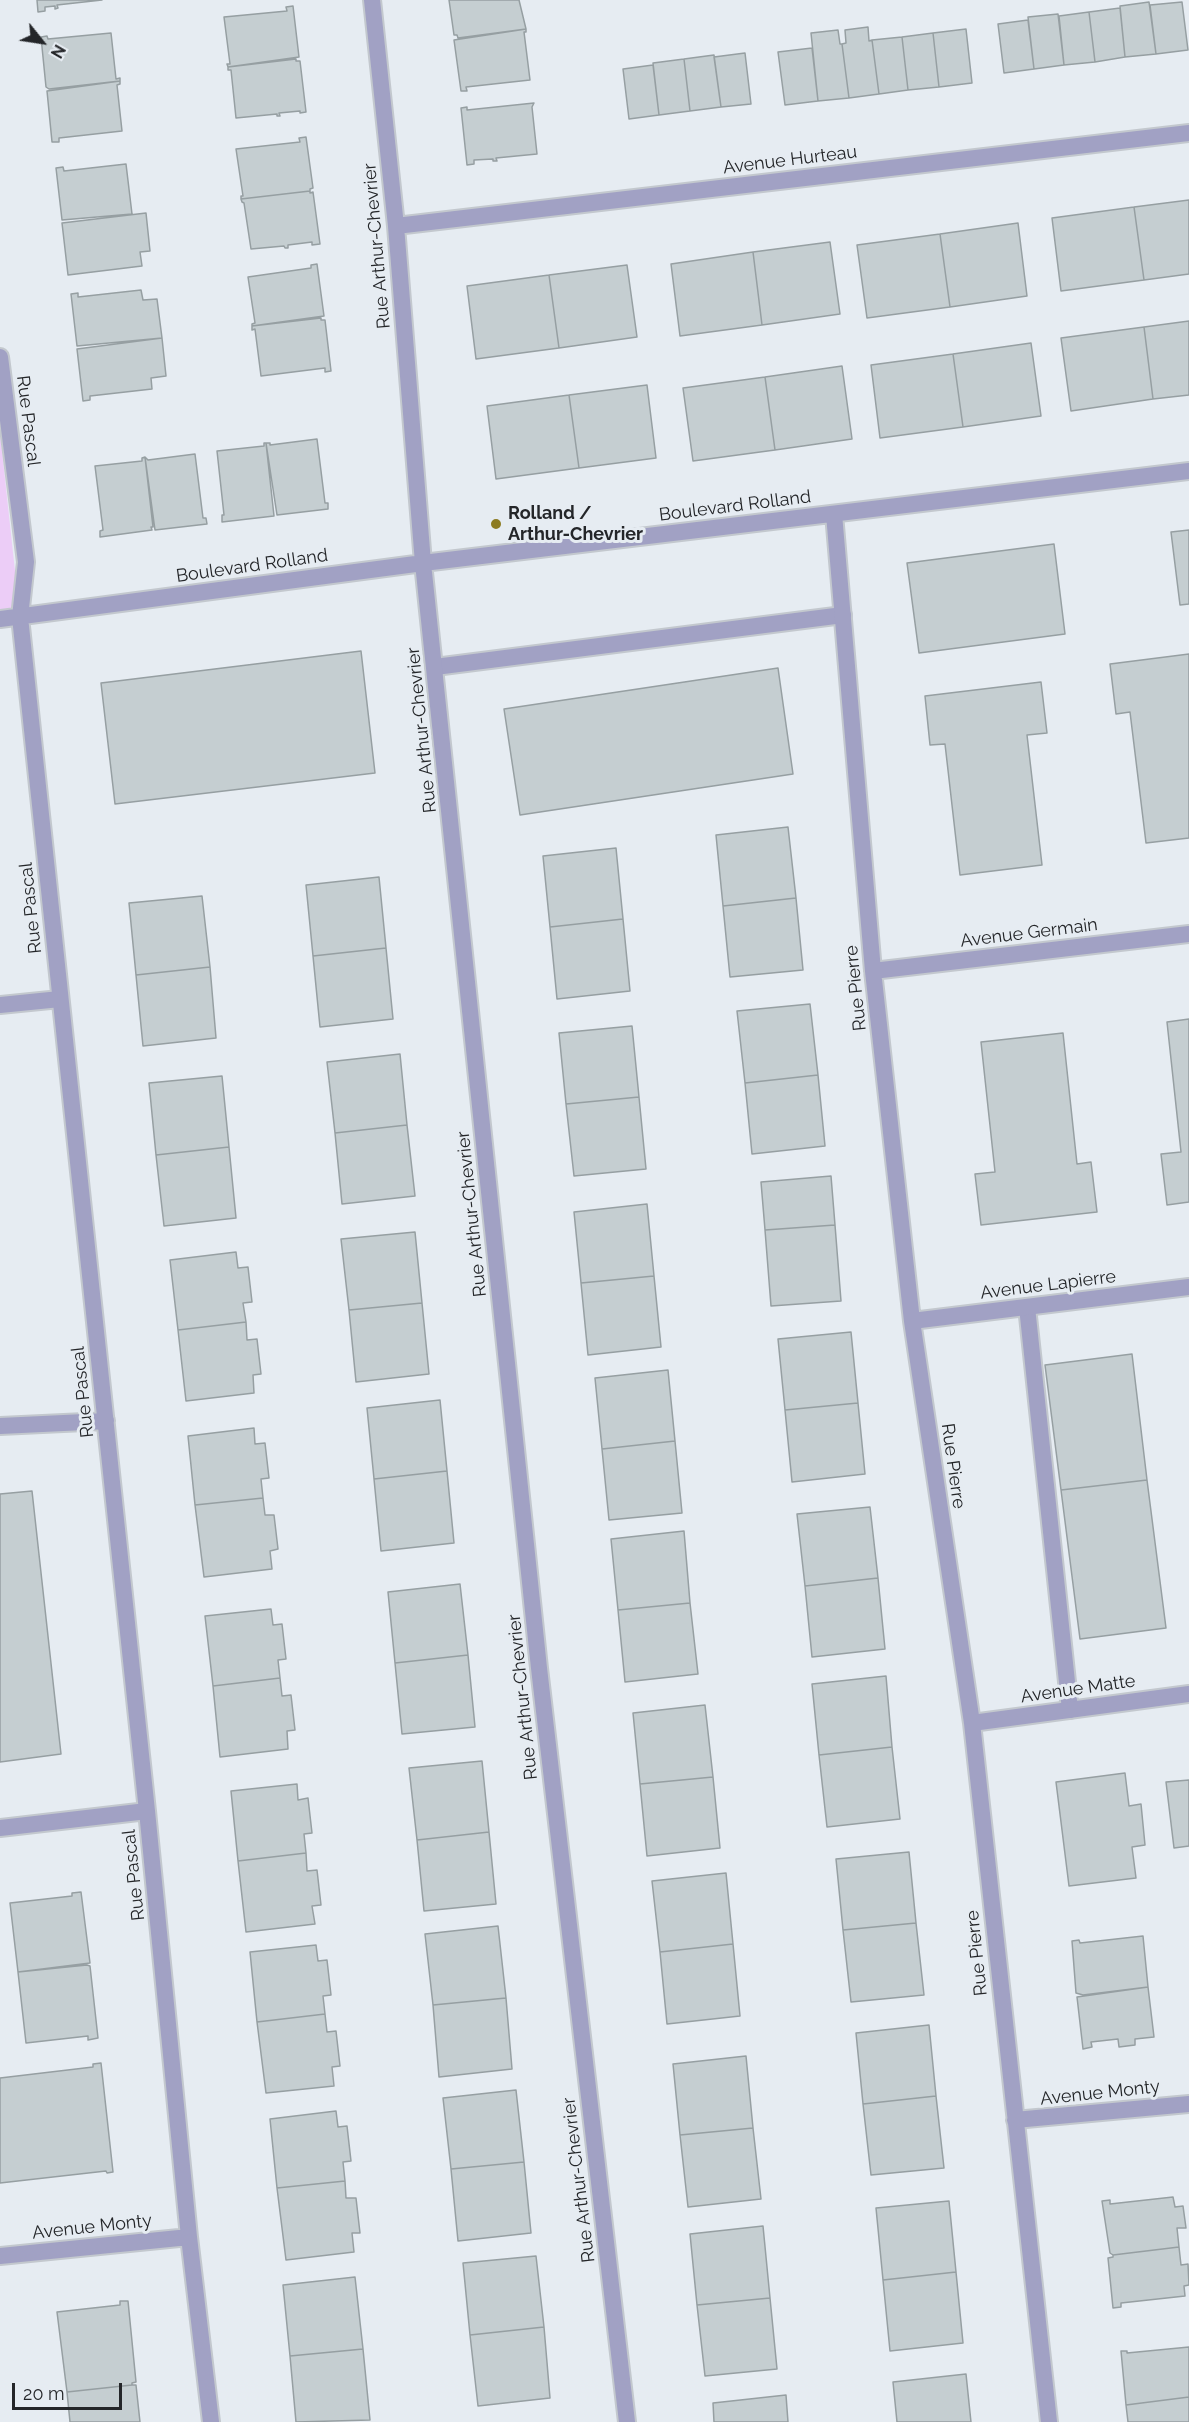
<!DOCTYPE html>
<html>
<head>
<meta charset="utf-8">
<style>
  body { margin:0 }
  #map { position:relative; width:1189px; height:2422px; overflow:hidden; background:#e6ecf2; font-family:Raleway,sans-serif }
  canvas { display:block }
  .north { position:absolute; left:12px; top:12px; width:60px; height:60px; -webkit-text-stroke:4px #e6ecf2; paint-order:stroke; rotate:120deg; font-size:16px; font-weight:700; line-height:24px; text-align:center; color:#242629 }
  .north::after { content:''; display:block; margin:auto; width:21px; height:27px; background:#242629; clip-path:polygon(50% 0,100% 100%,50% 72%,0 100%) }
  .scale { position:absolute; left:12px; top:2383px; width:110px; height:27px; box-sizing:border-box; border:3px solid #242629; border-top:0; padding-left:8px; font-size:18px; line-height:21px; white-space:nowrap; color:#242629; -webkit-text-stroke:4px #e6ecf2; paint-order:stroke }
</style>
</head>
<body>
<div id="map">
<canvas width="1189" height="2422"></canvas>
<div class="north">N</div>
<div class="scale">20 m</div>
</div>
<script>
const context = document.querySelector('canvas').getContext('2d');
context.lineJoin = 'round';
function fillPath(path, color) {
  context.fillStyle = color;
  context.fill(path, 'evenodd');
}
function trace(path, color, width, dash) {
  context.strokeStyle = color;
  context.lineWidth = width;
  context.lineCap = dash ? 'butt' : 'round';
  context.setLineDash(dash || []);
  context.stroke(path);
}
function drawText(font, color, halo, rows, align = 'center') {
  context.font = font + ' Raleway,sans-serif';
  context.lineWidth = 6;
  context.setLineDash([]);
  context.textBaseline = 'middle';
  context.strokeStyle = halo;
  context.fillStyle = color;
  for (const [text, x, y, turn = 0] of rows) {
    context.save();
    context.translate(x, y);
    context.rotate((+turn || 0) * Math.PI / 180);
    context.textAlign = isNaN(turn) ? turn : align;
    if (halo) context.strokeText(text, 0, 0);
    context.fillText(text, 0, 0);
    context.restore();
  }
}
const green = new Path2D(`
  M0,433l20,184 -20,2z`);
const building = new Path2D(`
  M37,0h65l-45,5 1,3 -3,1v-3l-10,1v4l-7,1z
  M449,0h70l7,29 -68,9 -1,-3h-3z
  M1149,2l7,52 -31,3 -5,-51z
  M1182,2l6,48 -32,4 -6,-49z
  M293,6l6,51 -71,10 -1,-3h3l-6,-47 63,-6 -1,-4z
  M1120,8l5,49 -30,5 -6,-50z
  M1089,12l6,50 -31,3 -5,-49z
  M1058,14l6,51 -30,4 -6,-52z
  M1028,20l6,49 -30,4 -6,-49z
  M868,27l1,14 3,-1 7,54 -30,4 -7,-54 4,-1 -1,-13z
  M526,29v3h-2l6,48 -64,7 1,4h-6l-7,-51z
  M966,29l6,54 -33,4 -6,-54z
  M838,30l2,14h2l7,54 -31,3 -7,-68z
  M111,33l5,46 4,-1v3l-71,8 -3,-2 -5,-50 6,-1 1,3z
  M933,33l6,54 -31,3 -6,-53z
  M902,37l6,53 -29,4 -7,-54z
  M812,48l6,53 -33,4 -7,-53z
  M745,53l6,51 -30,3 -7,-50z
  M714,55l7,52 -31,4 -6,-52z
  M296,59v2h4l6,51 -6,1v-2l-21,2 1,3h-3v-2l-41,4 -5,-48h-3v-3z
  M684,59l6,52 -31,4 -6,-52z
  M653,65l6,50 -30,4 -6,-50z
  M120,81v3l-3,1 5,46 -63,7v4h-7l-5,-51z
  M534,103l-2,4 5,47 -41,4 1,3h-4v-2l-19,1v4l-7,1 -6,-57 6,-1v3z
  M306,137l7,51 -3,1v2l-69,8v-3h2l-7,-47 64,-7 -1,-4z
  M126,164l6,50 -70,6 -6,-52 7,-1 1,4z
  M310,191v2l3,-1 7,52 -8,1v-3l-24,3v3h-3l-1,-2 -33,3 -7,-46 -2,-1 -1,-3z
  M1189,200v74l-45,6 -10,-73z
  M1134,207l10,73 -83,11 -9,-73z
  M146,213l4,38 -10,1 2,14 -74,9 -6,-52z
  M1018,223l9,73 -77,11 -10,-73z
  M940,234l10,73 -83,11 -10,-73z
  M830,242l10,72 -78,11 -9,-73z
  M753,252l9,73 -82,11 -9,-72z
  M317,264l7,52 -72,10v-2l3,-1 -7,-46 63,-9v-3z
  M627,265l10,72 -78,11 -10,-73z
  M549,275l10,73 -83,11 -9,-73z
  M141,290l2,10 14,-1 5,39 -85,8 -6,-52 7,-1v4z
  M321,318v2h4l6,51 -6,1v-4l-64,8 -6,-47 -3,1v-4z
  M1189,321v74l-36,4 -9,-72z
  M1144,327l9,72 -82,12 -10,-73z
  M162,338l4,38 -15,2 1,11 -62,7v4l-7,1 -6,-52z
  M1031,343l10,73 -78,11 -10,-73z
  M953,354l10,73 -83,11 -9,-73z
  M842,366l10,73 -77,11 -10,-73z
  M765,377l10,73 -82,11 -10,-73z
  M647,385l9,73 -77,10 -10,-73z
  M569,395l10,73 -83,11 -9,-73z
  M317,439l8,64h3v6l-51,6 -11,-72h4v2z
  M264,443h2l8,73 -52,6v-7h2l-7,-64 47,-5z
  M195,454l8,64h3l1,6 -52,6 -10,-73 3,3z
  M145,457l8,70h-2l1,3 -52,7v-6l3,-1 -8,-64 47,-5v-3z
  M1189,530v74l-9,1 -9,-73z
  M1054,544l11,90 -146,19 -12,-90z
  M361,651l14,122 -260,31 -14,-121z
  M1189,654v184l-43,5 -16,-131 -14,2 -6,-50z
  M778,668l15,106 -273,41 -16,-106z
  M1041,682l6,51 -20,2 15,130 -82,10 -15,-131 -15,1 -5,-49z
  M788,827l8,71 -73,8 -7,-71z
  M616,848l7,71 -73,8 -7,-71z
  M379,877l7,71 -73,8 -7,-71z
  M202,896l8,71 -74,8 -7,-72z
  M796,898l7,72 -73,7 -7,-71z
  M623,919l7,72 -73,8 -7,-72z
  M386,948l7,71 -73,8 -7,-71z
  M210,967l6,71 -73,8 -7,-71z
  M810,1004l8,71 -73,8 -8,-72z
  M1189,1019v183l-22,3 -6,-51 20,-2 -14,-130z
  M632,1026l7,71 -73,7 -7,-71z
  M1063,1033l14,131 14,-2 6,50 -116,13 -6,-51 20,-2 -14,-130z
  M400,1054l7,71 -72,8 -8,-71z
  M818,1075l7,71 -73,8 -7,-71z
  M222,1076l7,71 -73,8 -7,-72z
  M639,1097l7,72 -72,7 -8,-72z
  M407,1125l8,71 -73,8 -7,-71z
  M229,1147l7,71 -72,8 -8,-71z
  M831,1176l4,49 -70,5 -4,-48z
  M647,1204l7,72 -73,7 -7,-71z
  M835,1225l6,76 -70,5 -6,-76z
  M415,1232l7,71 -73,7 -8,-71z
  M236,1252l2,16 10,-1 4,35 -9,1 3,19 -68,8 -8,-70z
  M654,1276l7,71 -73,8 -7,-72z
  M422,1303l7,71 -73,8 -7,-72z
  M246,1322l1,18 10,-1 4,35 -8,1 1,18 -68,8 -8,-71z
  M851,1332l7,71 -73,7 -7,-71z
  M1132,1354l15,126 -86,10 -16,-125z
  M668,1370l7,71 -73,8 -7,-71z
  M440,1400l7,71 -73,8 -7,-71z
  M858,1403l7,71 -73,8 -7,-72z
  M254,1428l1,16 10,-1 4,35 -8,1 2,19 -68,7 -7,-69z
  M675,1441l7,72 -73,7 -7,-71z
  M447,1471l7,72 -73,8 -7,-72z
  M1147,1480l19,148 -86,11 -19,-149z
  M32,1491l29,263 -61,8v-268z
  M263,1498l2,17h9l4,34 -8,2 2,18 -68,8 -9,-72z
  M870,1507l8,71 -73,8 -8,-72z
  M684,1531l6,72 -72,7 -7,-71z
  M878,1578l7,71 -73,8 -7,-71z
  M460,1584l8,71 -73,8 -7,-71z
  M690,1603l8,71 -73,8 -7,-72z
  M271,1609l2,16 9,-1 4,35 -8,1 2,18 -67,8 -8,-70z
  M468,1655l7,72 -73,7 -7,-71z
  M886,1676l6,71 -73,8 -7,-71z
  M280,1678l2,18 9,-1 4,35 -8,1 1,18 -68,8 -7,-71z
  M705,1705l8,72 -73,7 -7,-71z
  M892,1747l8,72 -73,8 -8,-72z
  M482,1761l7,71 -72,8 -8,-72z
  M1125,1773l4,33 12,-2 4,41 -13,2 4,31 -67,8 -13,-104z
  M713,1777l7,71 -73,8 -7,-72z
  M1189,1780v66l-15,2 -8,-66z
  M297,1784l1,16 10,-2 4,35 -8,1 2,19 -68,8 -7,-70z
  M489,1832l7,72 -72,7 -7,-71z
  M909,1852l7,71 -73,7 -7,-71z
  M306,1853l1,18 10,-1 4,35 -9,1 3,18 -69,8 -8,-71z
  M726,1873l7,71 -73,8 -8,-71z
  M81,1892l9,71 -72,9 -8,-69 62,-7v-3z
  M916,1923l8,72 -73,7 -8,-72z
  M498,1926l8,72 -73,7 -8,-71z
  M1143,1936l5,51 -65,8 -7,-2 -4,-52 7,-1 1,3z
  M733,1944l7,72 -73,8 -7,-72z
  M316,1945l2,16 9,-1 4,35 -8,1 2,18 -68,8 -7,-70z
  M87,1965l3,1 8,72 -10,2v-4l-62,7 -8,-71z
  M1148,1987l6,50 -19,2v6l-16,2 -1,-8 -27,3 1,5 -9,2 -6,-52z
  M506,1998l6,71 -73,8 -6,-72z
  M325,2014l2,18 9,-1 4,35 -8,1 2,19 -68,7 -9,-71z
  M929,2025l7,71 -73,8 -7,-71z
  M746,2056l7,72 -73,7 -7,-71z
  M101,2063l12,109 -6,1 -1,-2 -106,12v-105l93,-11v-3z
  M516,2090l8,72 -73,7 -8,-71z
  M936,2096l8,72 -73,7 -8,-71z
  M336,2111l2,16 9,-1 4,35 -8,1 2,19 -68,7 -7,-69z
  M753,2128l8,71 -73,8 -8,-72z
  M524,2162l7,71 -73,8 -7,-72z
  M345,2181l1,17h10l4,35h-8l2,19 -68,8 -9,-72z
  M1173,2197l2,10 8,-1 3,22h-9l2,19 -66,8 -3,-2 -8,-52 8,-1v4z
  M949,2201l7,71 -73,8 -7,-72z
  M763,2226l7,72 -73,7 -7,-71z
  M1179,2247l2,18 7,-1 1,21 -5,1 1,10 -64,7v4l-8,1 -5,-50 5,-1v-2z
  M536,2256l8,71 -74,8 -7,-72z
  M956,2272l7,71 -73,8 -7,-71z
  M355,2277l8,72 -73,7 -7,-71z
  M770,2298l7,71 -72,7 -8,-71z
  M120,2301h8l8,81 -4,1v2l-65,7 -10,-80 63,-7z
  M544,2327l6,71 -72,8 -8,-71z
  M1189,2347v50l-63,8 -5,-54h6v2z
  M363,2349l7,71 -74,2 -6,-66z
  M966,2374l5,48h-74l-4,-40z
  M132,2385h4l4,37h-70l-3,-30z
  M786,2395l2,27h-74l-1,-19z
  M1189,2397v25h-61l-2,-17z`);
const service = new Path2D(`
  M435,667l408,-52
  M1027,1307l43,403`);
const minor = new Path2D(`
  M372,0l24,226 27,337 116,1105 88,754
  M396,226l793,-93
  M0,357l26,205 -6,55 127,1194 42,426 22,185
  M834,514l39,457 39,350 60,402 77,699
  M0,619l423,-56 766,-92
  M873,971l316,-37
  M0,1005l60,-6
  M912,1321l277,-34
  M0,1426l106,-5
  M972,1723l217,-29
  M0,1828l147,-17
  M1015,2120l174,-16
  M0,2256l189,-19`);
const markers = [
  [496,524,6,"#8c7b21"]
];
const streetNames = [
  ["Avenue Hurteau",790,160,-7],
  ["Rue Arthur-Chevrier",377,246,-95],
  ["Rue Pascal",28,421,83],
  ["Boulevard Rolland",735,506,-7],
  ["Boulevard Rolland",252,566,-8],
  ["Rue Arthur-Chevrier",422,730,-96],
  ["Rue Pascal",31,908,-96],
  ["Avenue Germain",1029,933,-7],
  ["Rue Pierre",856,988,-96],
  ["Rue Arthur-Chevrier",472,1214,-96],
  ["Avenue Lapierre",1048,1285,-7],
  ["Rue Pascal",83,1392,-96],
  ["Rue Pierre",953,1466,82],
  ["Avenue Matte",1078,1689,-8],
  ["Rue Arthur-Chevrier",523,1697,-96],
  ["Rue Pascal",134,1875,-96],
  ["Rue Pierre",977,1953,-96],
  ["Avenue Monty",1100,2093,-6],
  ["Rue Arthur-Chevrier",579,2180,-97],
  ["Avenue Monty",92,2227,-6]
];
const poiNames = [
  ["Rolland /",508,514],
  ["Arthur-Chevrier",508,535]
];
fillPath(green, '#eccdf7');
fillPath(building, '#c5ced1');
trace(building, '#969fa2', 1.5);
trace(service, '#c3c8ce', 20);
trace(minor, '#c3c8ce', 20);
trace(service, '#a1a1c4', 16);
trace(minor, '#a1a1c4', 16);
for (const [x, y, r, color] of markers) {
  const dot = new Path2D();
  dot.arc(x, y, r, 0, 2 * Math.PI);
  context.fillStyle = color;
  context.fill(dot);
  trace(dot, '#e6ecf2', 2);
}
drawText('18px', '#242629', '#e6ecf2', streetNames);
drawText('bold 18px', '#242629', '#e6ecf2', poiNames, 'left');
</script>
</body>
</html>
